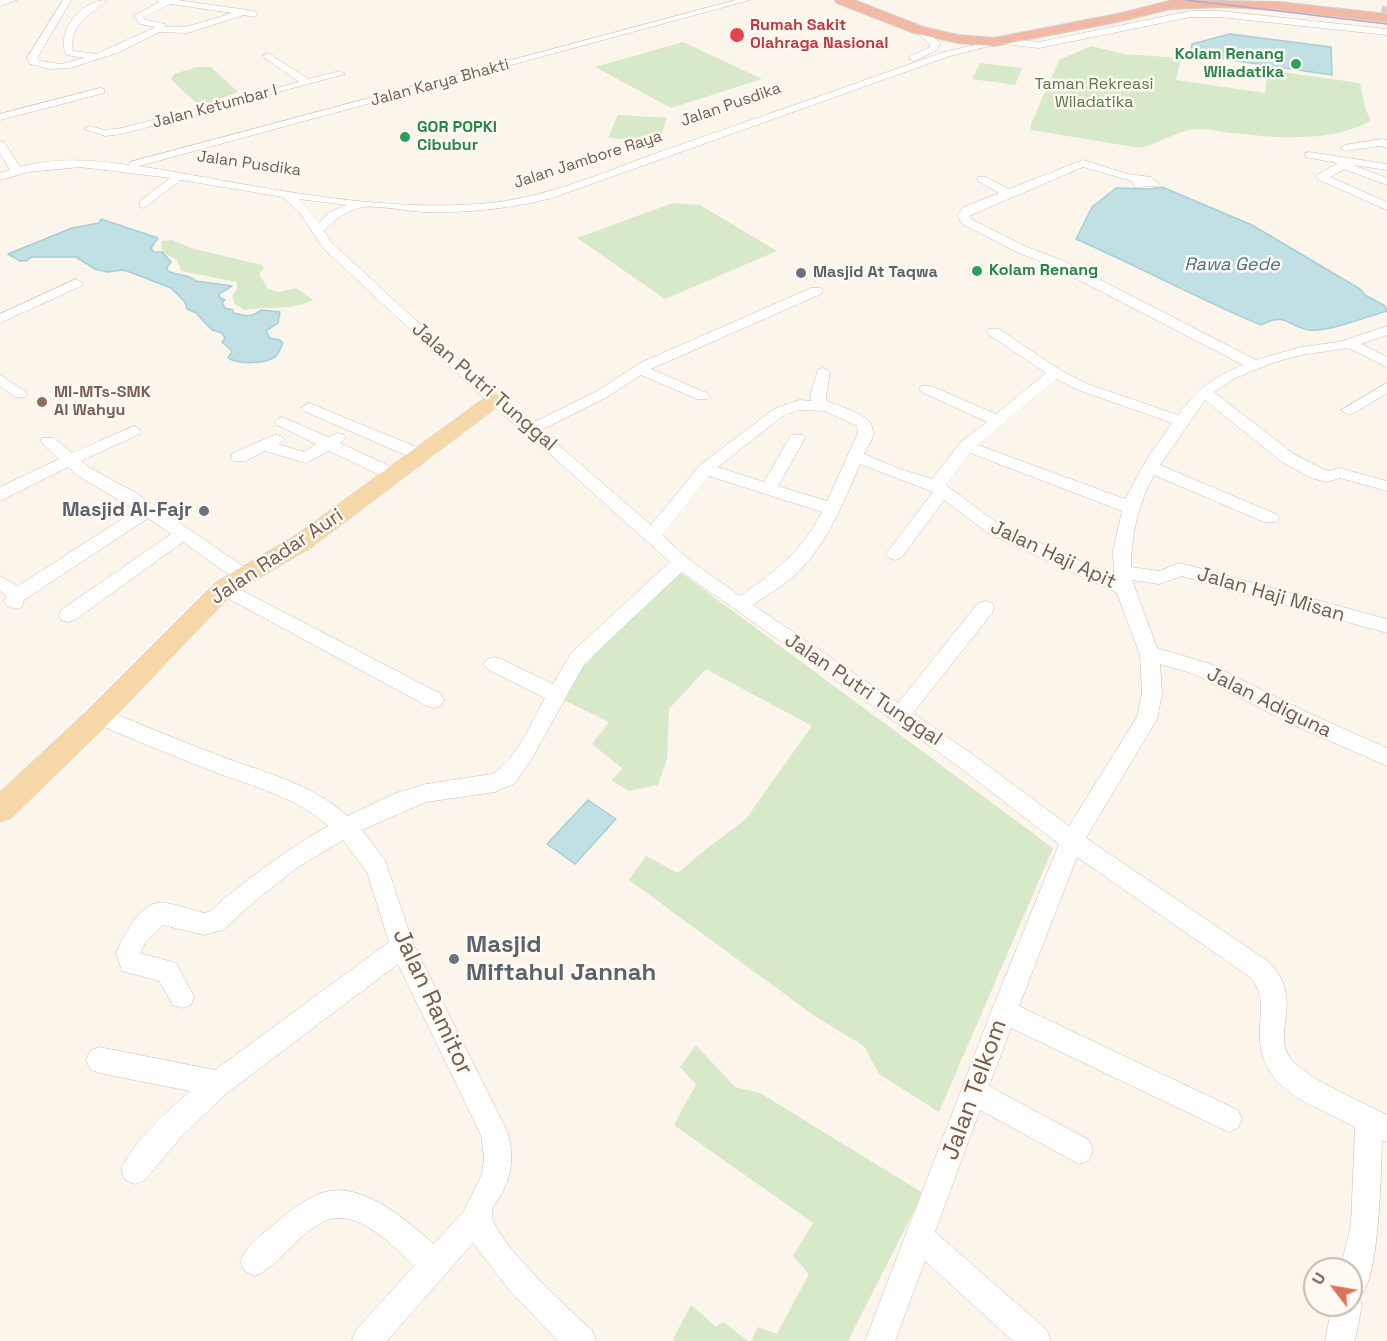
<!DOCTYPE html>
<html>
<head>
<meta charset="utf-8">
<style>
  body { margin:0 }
  #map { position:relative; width:1387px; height:1341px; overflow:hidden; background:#fbf5eb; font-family:"Space Grotesk",sans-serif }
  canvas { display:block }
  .north { position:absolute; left:1303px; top:1257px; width:60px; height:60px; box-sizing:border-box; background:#fef9f1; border:2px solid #c7bab0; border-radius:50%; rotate:301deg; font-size:16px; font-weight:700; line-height:24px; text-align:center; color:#755c4f }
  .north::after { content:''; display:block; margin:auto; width:21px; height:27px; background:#dc7459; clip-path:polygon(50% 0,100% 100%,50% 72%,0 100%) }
</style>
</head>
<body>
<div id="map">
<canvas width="1387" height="1341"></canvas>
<div class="north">U</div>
</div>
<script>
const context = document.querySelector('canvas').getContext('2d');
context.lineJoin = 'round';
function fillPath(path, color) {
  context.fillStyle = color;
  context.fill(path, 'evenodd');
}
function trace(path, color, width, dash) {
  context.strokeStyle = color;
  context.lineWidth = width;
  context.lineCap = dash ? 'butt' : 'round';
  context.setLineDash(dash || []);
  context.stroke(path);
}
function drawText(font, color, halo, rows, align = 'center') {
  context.font = font + ' "Space Grotesk",sans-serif';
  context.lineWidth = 5;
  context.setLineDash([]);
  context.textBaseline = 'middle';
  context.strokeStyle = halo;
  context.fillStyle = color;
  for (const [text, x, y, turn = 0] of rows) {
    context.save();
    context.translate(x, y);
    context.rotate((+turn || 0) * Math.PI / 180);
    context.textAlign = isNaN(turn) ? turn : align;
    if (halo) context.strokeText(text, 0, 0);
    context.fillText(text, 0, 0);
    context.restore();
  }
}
const green = new Path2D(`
  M683,42l79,37 -91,29 -76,-41z
  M1091,46l33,8 57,4 -5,22 89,13 3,-23 92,13 5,25 6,13c-43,22 -92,17 -139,12 -10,-1 -21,-4 -32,-4 -22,0 -39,14 -60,19l-109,-18v-6l28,-64z
  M980,63l42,5 -7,17 -43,-6z
  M197,67h14l27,25 -30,11h-12l-25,-24 3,-5z
  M618,115l49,3 -8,23 -51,-3z
  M673,203l27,2 77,46 -112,48 -88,-61z
  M172,240l22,9 68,16 2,3 -5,6 9,15 11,3 17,-4 17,12c-23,11 -45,6 -69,10l-9,-6 -3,-8 5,-7v-7l-56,-11 -4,-11 -15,-8 -1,-11z
  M676,569l377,279 -114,264 -60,-38 -15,-28 -48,-29 -187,-137 17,-24 32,17 28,-24 39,-29 67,-94 -106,-57 -37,40 -2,50 -9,26 -29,6 -18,-11 12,-11 -31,-25 17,-22 -53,-26z
  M696,1045l39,42 25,6 163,100 -75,148h-97l7,-14 19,7 32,-60 -16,-18 20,-33 -139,-98 22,-41 -16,-17z
  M691,1305l25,22 7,-5 25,19h-73l-2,-2z`);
const water = new Path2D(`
  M1230,34l101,13 1,28 -142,-21 2,-10z
  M1162,187l90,38 108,64 5,6 20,11 2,5c-18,5 -62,22 -78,19 -23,-4 -22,-18 -48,-5 -63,-26 -123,-59 -185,-86l16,-32 24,-19 36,1z
  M101,219l57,19 -7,10 3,4h8l9,10 -4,5 1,4c9,5 21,3 28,10l36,5 -13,8v3l6,3 -3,3 3,5 8,2v3c11,3 18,5 28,-3l19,2 -2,11 -12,8 4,7 10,2 3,3c-2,4 -4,10 -7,13 -10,9 -38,8 -48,2l4,-7 -10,-9 3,-4 -3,-5 -10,-3 -16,-17 -9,-4 -2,-7 -14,-14 -36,-14 -12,-4 -16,2 -12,-3 -19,-12h-44l-6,4h-6l-12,-7 64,-26 27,-5z
  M588,800l28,19 -41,45 -28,-20z`);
const highwayTunnel = new Path2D(`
  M1381,13l6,1`);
const minor = new Path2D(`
  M0,0h17l-17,6z
  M63,0h8l-34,58 3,3 21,3 24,-6 -19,-3c-10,-25 16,-55 41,-55 -17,15 -38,24 -34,51l23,3 56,-25 3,-2 -15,-3 -6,-8 25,-14 -3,-2h21l77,11 4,3 -4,3 -10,-2 -57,18 -27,-1 -43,21 -47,15 -20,1 -20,-5 -3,-6zM170,4l62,9 -46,14h-20l-1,-3 -19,-4 -3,-3z
  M736,0h14l-611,166c111,18 226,46 339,38 65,-4 126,-32 187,-54 93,-32 186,-65 279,-98l53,-12v4l-47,12 -398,142c-44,11 -84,15 -129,14 -16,-1 -46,-7 -60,-5 -15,3 -29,13 -39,24l8,12 167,154 33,26 65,-32 45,-29 169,-74h10l2,3 -2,3 -170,75 56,24 3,3 -3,3h-10l-56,-24 -34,22 -66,33 110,95 49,-60 74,-56 25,-9 13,1 -2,-4 8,-28 5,-1 7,4 -4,25 1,4c13,6 46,13 46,31 1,6 -6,16 -9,22l36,15 32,10 29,-37 26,-20 -66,-30 -2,-3 2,-3h10l65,28 50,-41 -57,-38 -2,-3 2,-3h10l61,41 28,14 90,31c18,-25 37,-39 65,-50l-189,-98 -35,-14 -57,-29 -5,-9 7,-8 35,-14 -21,-12v-4h8l23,12 74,-29 45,14 23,3 8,7 -2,2 -22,1 -3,-6 -49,-14 -114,49 2,3 56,28 37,14 192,99 45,-13 38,-5 48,-16v9l-26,9 26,13v10l-39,-19 -47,7 -26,7 -42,17 -19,13 80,62 33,17 12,-3 48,13v10l-47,-13 -13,4 -16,-4 -29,-16 -77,-62 -45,65 116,49 3,4 -3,4h-12l-110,-47c-15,27 -23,60 -23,92l28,4 21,-8 207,56v14l-205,-57 -23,8 -27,-4 25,68 51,15 98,49 81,36v18l-96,-42 -97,-50 -34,-10 2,30 -5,25 -71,119 183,124c8,9 15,19 17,32 4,19 -8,43 2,61 13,22 75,47 99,60v27l-5,-2c-1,30 -2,140 -23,158l3,7 -7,36h-30l7,-36h19v-36h-11l11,-44 4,-98c-45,-24 -100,-38 -95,-100 1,-19 4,-33 -9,-49l-174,-121 -58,149 219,104 4,9 -4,9 -9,4 -9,-4 -209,-100 -22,58 100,54 4,10 -4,10 -10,4 -99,-54 -45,122 112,98 4,11h-38l-88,-80 -30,80h-30l126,-329 68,-168 -101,-78 -276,-194 -97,91 -54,97 -16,23 -20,9 -69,10 -64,28 23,30 28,83 95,190c5,21 5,38 -5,58 -3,7 -10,13 -11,21 -5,22 81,102 100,118l4,11h-38l-48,-50 -37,-48 -86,98h-35l4,-11 58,-64c-20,-19 -55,-57 -86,-46 -14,4 -27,18 -37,27 -12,11 -21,23 -36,29l-10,-5 -5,-10c7,-17 24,-28 38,-40 14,-12 32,-26 51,-30 37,-7 80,31 105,53l30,-33 18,-37 2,-16 -3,-23 -83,-171 -171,129 -45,43 -37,44 -10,4 -10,-4 -4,-10c12,-29 46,-58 69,-79l-91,-18 -9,-4 -4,-9 4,-9 9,-4 116,23 174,-128 -22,-70 -24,-32 -45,27 -43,34 -32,29 -19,5 -41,-10 -18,18 -5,10 36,10 18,33 -3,9 -9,3 -9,-3 -14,-24 -37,-10 -6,-18c6,-15 23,-47 41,-50 11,-2 36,7 47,10l5,-1c37,-33 76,-61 119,-86 -31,-29 -77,-40 -116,-55 -41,-16 -80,-32 -120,-49l-3,-6 3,-6 7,-2 7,2c39,16 77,32 117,47 43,16 90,27 124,59l49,-23 30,-9 66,-10c22,-11 41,-54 53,-76l-58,-29 -3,-5 3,-5 7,-2 7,2 52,25 18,-31 99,-91 -119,-107 -62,-52 -166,-155 -23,-35 -17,-16 -102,-17 -37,28 -4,-1v-6l30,-23 -90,-11 -52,5 -28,8v-7l10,-3 -10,-17v-12l4,1 16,25c35,-10 73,-7 109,-2l1,-3zM299,199l48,6 -19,8 -9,10zM1056,379l22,11 94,33 -24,34 -23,42 -147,-54zM800,410l25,1 32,15 1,7 -31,68 -49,-15 27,-48 -2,-3h-12l-27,47 -46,-15 66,-52zM970,453l152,58 -9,40 1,25 -114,-51 -54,-40zM860,464l73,28 -44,58 -3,4 3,4 6,2 6,-2 43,-58 44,33 129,60 23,62 2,39 -5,23 -68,109 -97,-72 -59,-41 79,-100 2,-5 -2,-5 -7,-2 -7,2 -80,100 -145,-98c15,-11 32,-20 45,-33 30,-30 46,-70 62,-108zM709,476l113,36c-21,40 -46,59 -82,84l-53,-38 -25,-23z
  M1191,11h29l167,18v6l-167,-18h-29l-152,31 -35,-4 -5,-3 5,-3 35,4z
  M916,28h6l18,15 -3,7 -23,11 -5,-3 2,-2 19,-9v-3l-14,-12z
  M268,53l40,26 32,-8 5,3 -223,60 -17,2 -21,-7 5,-3 16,4 17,-2 177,-46 -34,-24 -2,-2z
  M100,88l4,1v4l-104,27v-6z
  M1382,139l5,1v8l-7,-2 -35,5 -5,-3 5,-3z
  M1309,152l78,12v6l-34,-5 34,13v7l-43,-16 -14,8 57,25v8l-70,-31v-4l21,-12 -33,-6v-4z
  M76,279l7,4 -2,3 -81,37v-9z
  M0,375l25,16 2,3 -2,3h-10l-15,-11z
  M1387,383v10l-33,20 -5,2 -8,-5z
  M309,403l115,47 2,4 -2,4h-12l-108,-47 -3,-3z
  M282,417l46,20 10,-4 6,2 2,3 -6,5 58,27 2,4 -2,4h-12l-57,-27 -23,12 -41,-12 -20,10h-12l-2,-4 2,-4 44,-19 8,5 -7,5 26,8 12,-8 -39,-19 -3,-3 3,-3z
  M134,426l8,5 -2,3 -59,27 9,7 46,25 114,78 3,5 -3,5 -6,1 -6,-1 -55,-39 -108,78 -7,2 -7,-2 -2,-5 2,-5 110,-76 -23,-16 -124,82 -2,7 -6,2 -9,-3 -3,-5 3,-5 -7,-5v-15l18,10 118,-76 -58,-34 -10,-9 -68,34v-14l59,-28 -19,-18 2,-3h12l18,15z
  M224,581l217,113 3,6 -3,6 -7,2 -7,-2 -209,-113 -3,-5 3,-5z`);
const major = new Path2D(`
  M494,394l7,2 3,4 -3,4 -189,143 -80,47 -124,130 -98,95 -10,3v-30l90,-84 126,-126 80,-47 191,-139z`);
const highway = new Path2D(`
  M835,0h19l69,27 35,8 36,3 128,-25 51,-13 106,2 108,12v8l-108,-12 -54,-3 -55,2 -48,12 -128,25 -36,-3 -44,-10 -77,-30z`);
const tram = new Path2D(`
  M1186,0l201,24`);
const markers = [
  [737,35,8,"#e0444e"],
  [1296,64,6,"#2e9e5b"],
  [405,137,6,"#2e9e5b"],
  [977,271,6,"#2e9e5b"],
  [801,273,6,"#6b7280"],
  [42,402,6,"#8d6e63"],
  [204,511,6,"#6b7280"],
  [454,959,6,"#6b7280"]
];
const farHealthnames = [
  ["Rumah Sakit",750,26],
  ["Olahraga Nasional",750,44]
];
const farLeisurenames = [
  ["Kolam Renang",1284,55,"right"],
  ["Wiladatika",1284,73,"right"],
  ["GOR POPKI",417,128],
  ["Cibubur",417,146],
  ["Kolam Renang",989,271]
];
const farStreetnames = [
  ["Jalan Karya Bhakti",440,83,-15],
  ["Jalan Pusdika",731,105,-19],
  ["Jalan Ketumbar I",215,107,-15],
  ["Jalan Jambore Raya",588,160,-18],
  ["Jalan Pusdika",249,164,8]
];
const farParknames = [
  ["Taman Rekreasi",1094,85],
  ["Wiladatika",1094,103]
];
const farWorshipnames = [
  ["Masjid At Taqwa",813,273]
];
const farEducationnames = [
  ["MI-MTs-SMK",54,393],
  ["Al Wahyu",54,411]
];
const farWaternames = [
  ["Rawa Gede",1232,265]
];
const streetNames = [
  ["Jalan Putri Tunggal",484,387,41],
  ["Jalan Haji Apit",1053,555,25],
  ["Jalan Radar Auri",277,557,-34],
  ["Jalan Haji Misan",1271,595,16],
  ["Jalan Putri Tunggal",863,690,34],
  ["Jalan Adiguna",1269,703,26]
];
const worshipNames = [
  ["Masjid Al-Fajr",192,511]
];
const nearWorshipnames = [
  ["Masjid",466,945],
  ["Miftahul Jannah",466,973]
];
const nearStreetnames = [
  ["Jalan Ramitor",432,1002,65],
  ["Jalan Telkom",975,1090,-70]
];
fillPath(green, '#d7e9c9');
fillPath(water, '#c0e0e4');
trace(water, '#a7cfd6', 1.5);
trace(highwayTunnel, '#dacfc4', 15, [15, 8]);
trace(minor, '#cdbdb1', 1);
trace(major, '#d8d1ce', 1);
trace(highway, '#d8d1ce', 2);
fillPath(minor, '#fff');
fillPath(major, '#f5d7a8');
fillPath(highway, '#f1b9a6');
trace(tram, '#b8a9c6', 1.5);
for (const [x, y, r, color] of markers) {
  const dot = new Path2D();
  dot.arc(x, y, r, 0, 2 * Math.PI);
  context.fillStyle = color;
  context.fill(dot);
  trace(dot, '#fef9f1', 2);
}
drawText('bold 16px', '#be3a42', '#fef9f1', farHealthnames, 'left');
drawText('bold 16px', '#27864d', '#fef9f1', farLeisurenames, 'left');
drawText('16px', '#755c4f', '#fef9f1', farStreetnames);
drawText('16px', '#577a47', '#fef9f1', farParknames);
drawText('bold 16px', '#5b616d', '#fef9f1', farWorshipnames, 'left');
drawText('bold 16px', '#785e54', '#fef9f1', farEducationnames, 'left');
drawText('italic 18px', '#477780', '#fef9f1', farWaternames);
drawText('20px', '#755c4f', '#fef9f1', streetNames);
drawText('bold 20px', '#5b616d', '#fef9f1', worshipNames, 'right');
drawText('bold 24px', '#5b616d', '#fef9f1', nearWorshipnames, 'left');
drawText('24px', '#755c4f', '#fef9f1', nearStreetnames);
</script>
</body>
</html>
